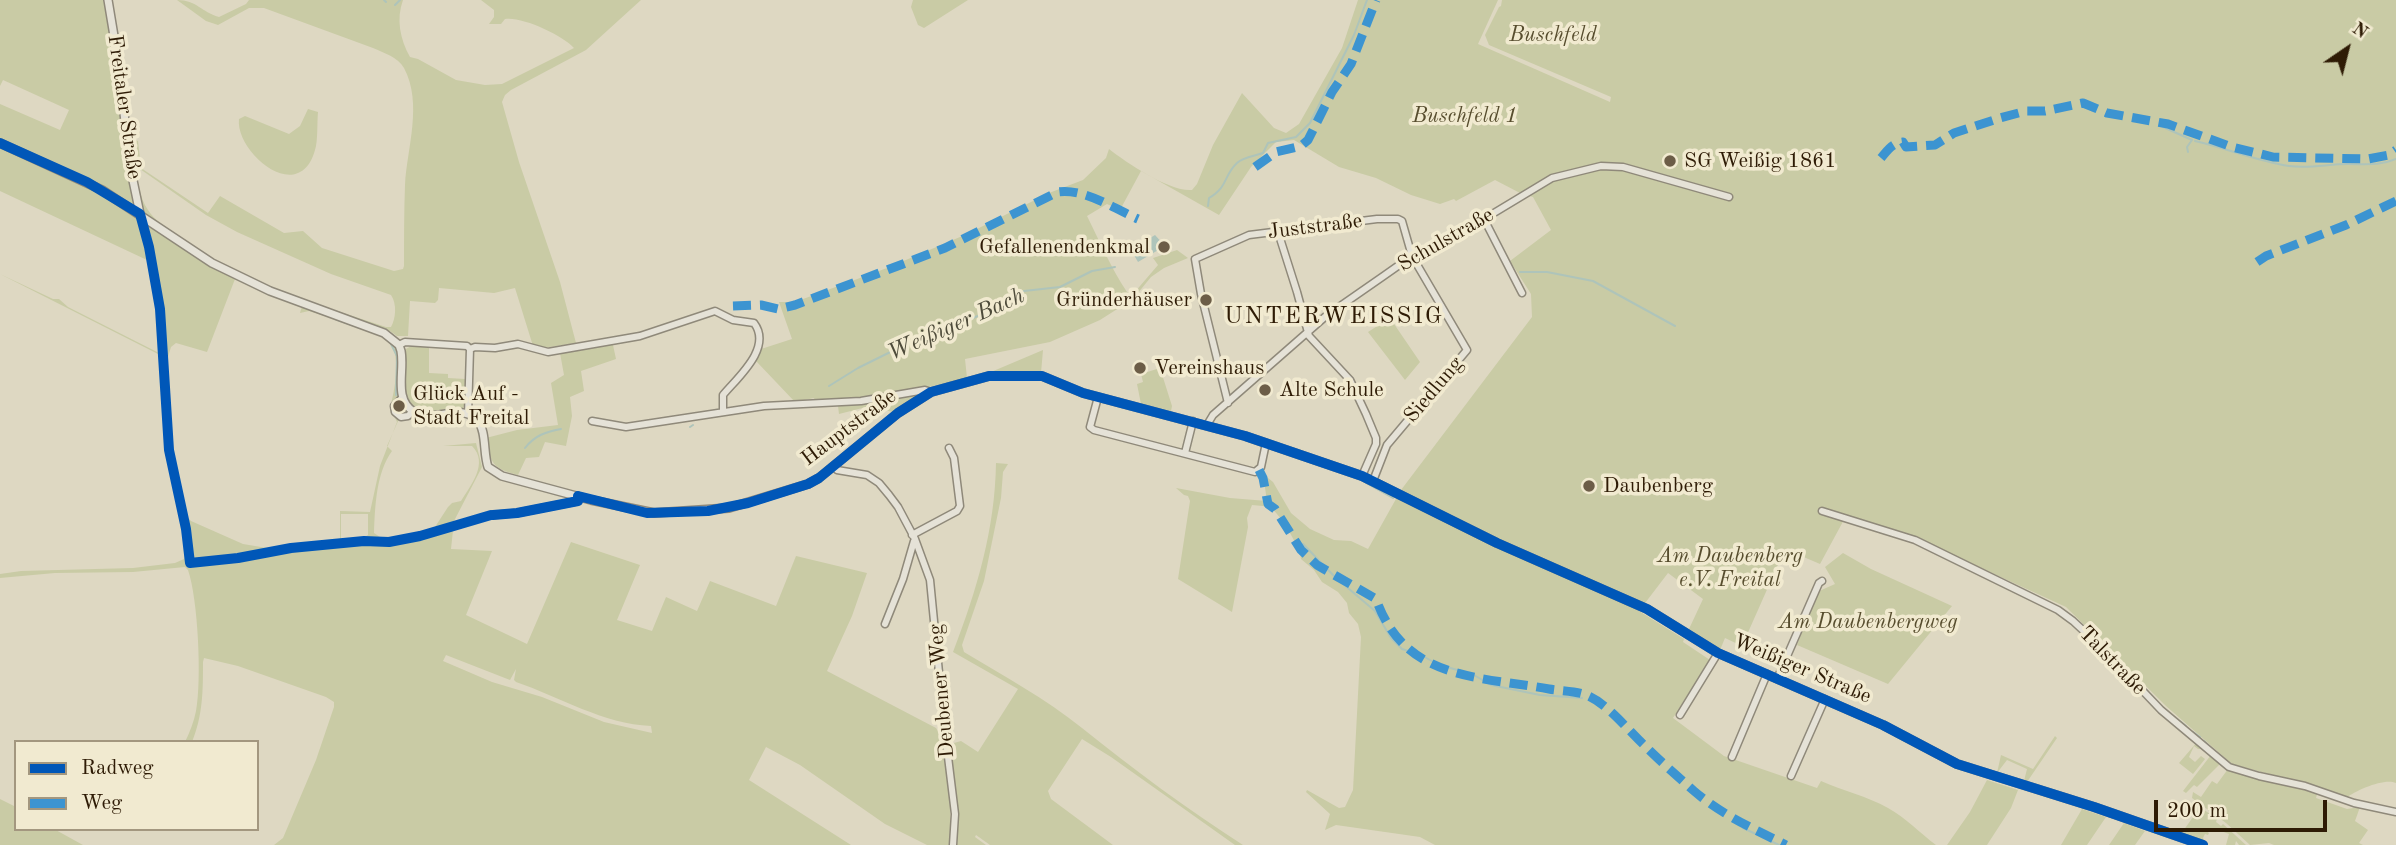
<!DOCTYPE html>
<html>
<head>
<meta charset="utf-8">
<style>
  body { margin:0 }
  #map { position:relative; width:2396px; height:845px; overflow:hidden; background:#ded8c2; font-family:"Old Standard TT",serif }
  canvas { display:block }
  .legend { position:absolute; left:14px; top:740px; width:245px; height:91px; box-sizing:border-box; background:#f1ead0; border:2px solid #a3977f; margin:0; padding:9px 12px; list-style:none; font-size:21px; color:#2e1b05 }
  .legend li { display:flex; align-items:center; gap:14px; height:35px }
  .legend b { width:35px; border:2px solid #a3977f }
  .north { position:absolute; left:2312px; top:14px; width:70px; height:70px; -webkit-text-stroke:5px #f1ead0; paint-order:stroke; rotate:35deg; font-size:19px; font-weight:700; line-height:28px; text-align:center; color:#2e1b05 }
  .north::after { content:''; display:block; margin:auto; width:24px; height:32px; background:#2e1b05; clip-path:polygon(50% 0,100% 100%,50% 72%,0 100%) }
  .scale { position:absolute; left:2154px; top:800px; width:173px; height:32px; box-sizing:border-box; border:4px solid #2e1b05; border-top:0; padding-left:9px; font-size:21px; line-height:24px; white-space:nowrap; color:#2e1b05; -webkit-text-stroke:5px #f1ead0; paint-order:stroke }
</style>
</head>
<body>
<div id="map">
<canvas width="2396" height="845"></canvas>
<ul class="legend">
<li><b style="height:9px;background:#0057b8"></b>Radweg</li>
<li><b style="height:9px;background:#3c94d1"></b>Weg</li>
</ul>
<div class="north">N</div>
<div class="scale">200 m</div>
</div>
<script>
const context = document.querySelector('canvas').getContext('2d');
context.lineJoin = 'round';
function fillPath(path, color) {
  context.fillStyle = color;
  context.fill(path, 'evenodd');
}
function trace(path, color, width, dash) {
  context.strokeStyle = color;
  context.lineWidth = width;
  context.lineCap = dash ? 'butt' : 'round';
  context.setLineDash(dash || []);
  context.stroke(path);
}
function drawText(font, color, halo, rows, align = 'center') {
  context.font = font + ' "Old Standard TT",serif';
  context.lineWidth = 7;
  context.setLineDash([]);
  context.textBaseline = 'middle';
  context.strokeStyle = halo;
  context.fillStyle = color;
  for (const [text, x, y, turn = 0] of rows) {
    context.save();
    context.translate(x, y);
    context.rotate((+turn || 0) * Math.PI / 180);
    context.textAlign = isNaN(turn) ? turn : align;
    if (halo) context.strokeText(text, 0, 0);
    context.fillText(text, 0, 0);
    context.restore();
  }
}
const green = new Path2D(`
  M0,0h112l6,36 11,98 2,4 7,3 3,27 67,45 12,-17 64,37 19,-2 19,17 72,23 9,-2 1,-3c0,-27 0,-54 1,-81 2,-37 18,-81 -1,-117 -6,-11 -20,-15 -31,-20l-109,-40h-15l-31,17 -12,-4 -29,-21c20,0 24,12 42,17l27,-13 3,-4h154c-7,19 -3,39 7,57l8,2 38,21 29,5 17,-1 72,-36c-11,-13 -53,-32 -69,-29l-4,5h-12l5,-7v-7l-13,-10h160l-55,50 -75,40 -6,5 -3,7 17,60 41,120 16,61 -33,5 -10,-2 -18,-58 -21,5 -55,-5 -1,12 -3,3 -25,-2 -2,35h-11l-7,-5 -4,5 12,14 2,44 -10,12 1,6 8,7 -12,27 5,5c-16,22 -17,56 -18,82l6,4h26l29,-10 13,-20 4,-4 9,-2c10,-16 28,-38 11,-55h-29l33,-3 6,24 -28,54 -3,28 41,2 -26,64 61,29 44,-102 69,23 -23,55 35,11 14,-34 31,14 13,-30 66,25 20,-50 71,17 -15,43 -25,55 109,57 3,5c11,35 12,75 11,112h-23l-42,-21 -85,-59 -34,-18 -17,33 102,65h-577l9,-7 33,-78 18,-53v-5l-8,-5 -88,-31 -34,-8 -1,4c0,29 0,53 -11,80h-7c5,-10 9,-21 11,-31 6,-31 2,-112 -8,-141l-3,-3 -52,5 -78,1 -55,5v-4l21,-3 112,-3 42,-5 9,-4 2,-7 -18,-103 -8,-94 -160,-81 53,25h6l9,8 91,46c4,-24 -3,-71 -12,-93l-147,-69v-87l60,26 9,-20 -66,-30 -3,6zM135,169h5l66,46 31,17 94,42 60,21c6,9 5,23 0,32h-5c-72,-24 -149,-46 -210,-93 -10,-7 -22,-14 -28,-24 -8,-11 -10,-28 -13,-41zM235,279l67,27 -2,7 9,-2c17,6 70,20 81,32 11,12 5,49 0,64l7,15 -17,44 -10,46 -30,-1v30h1v-27h27v21l-5,3 6,4 -87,9 -42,10 -28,2v-4l29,-3 32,-7 -30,-5 -52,-23 -5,-5c-17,-50 -18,-106 -18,-159l3,-10 5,-4 31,9zM446,655l64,25 6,-11 -2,11 2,2c44,15 87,42 135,44l1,7 -48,-11 -62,-25 -50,-15 -49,-21z
  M913,0h55l-44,28 -6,-3 -7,-18z
  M1358,0h140l-20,44 132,58 1,-5 -122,-52 -4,-10 14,-28 2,-1 1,-6h894v783c-12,-5 -39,7 -50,15l-40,-14 -74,-20 -66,-58 -100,-99 -150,-69 -70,-22 -26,48 -35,-15 -43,97 -17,-8 -5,12 -31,-21 14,-30 -35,-26 -29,38 45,28 -1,3 27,18 -37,58 51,38 93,32 4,-7c22,10 46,15 67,27 18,10 32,25 48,37h-501l-15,-8 -84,-12 -11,5 5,-16 -24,-22 1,-2 32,18 6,-1 8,-17 8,-153 -3,-13 -9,-11 -2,-10 -9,-11 -16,-10 -8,-12 -13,-11c-1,-11 -19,-42 -28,-49 -6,-5 -14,-4 -21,-5l-5,13 1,9 -16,85 -54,-33 12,-78 -2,-5 -4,-1 -8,-7 54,10 37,3 -4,-27 10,8 18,31 19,16 24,11 17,1 17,8 33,-59 131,-173 -1,-23 -21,-33 41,-31 -18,-33 -13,-4 -25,-13 -39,21 -2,-2 -14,5 -29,-9 -35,-17 -37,-11 -45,-27 -18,2 -25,25 -32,48 -78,-44 -21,39 -13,-6 -20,12c13,26 24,52 40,76l7,1 24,-28 -5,-7 24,-8 11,8 -24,10 -13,9 -18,22 -33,21 -50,22 -85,17 2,19c-49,13 -101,20 -152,24l-1,-4 -19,4 -39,-41 2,-11 34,-11 -13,-37h16l92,-34 80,-34 82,-41 34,-13 23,-22 3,-9c18,14 61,43 83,41l5,-6 16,-39 29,-52 32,35 12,5 13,-9 43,-76z
  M308,109l10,3c-1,10 0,30 -3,38 -16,57 -80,2 -76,-31l6,-3 44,18 11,-8z
  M1390,318l30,44 -15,18 -37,-48z
  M613,345l3,14 -35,12 3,20 -14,6 2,19 -6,30 -21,-4 -6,15 -13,1 -8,17c-26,-7 -27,-11 -32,-37l31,-8 41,-5 -7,-42 13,-8 -4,-22 34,-7z
  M411,346l18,1v26l19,1v4l17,1 -1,27 -2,4c-11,1 -24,4 -35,2 -29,-5 -23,-42 -21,-63z
  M1043,350l-2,23 -50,1v-2z
  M1160,368l12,38 -1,5 -30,-7 -4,-20 6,-2 -2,-8z
  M922,393l-29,19 -9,-2 -6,-6 -39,10 -1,-8z
  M996,463l12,1 -5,8 -2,26 -17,83 -22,64 2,7c40,24 82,47 118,76 51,41 105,81 161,117h-8l-124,-88 -29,-18 -34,52 3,8 62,46h-123l-14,-10 -1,2 11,8h-30l-6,-97 4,-5 7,-2 17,11 40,-63 -65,-37c24,-62 42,-123 43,-189z
  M1843,553l28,16 81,37 -64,78 -91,-39 6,-16 -1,-4 15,-33 18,-8 -10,-17z
  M2055,736l2,2 -30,44 -3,-1 3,-12 -20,-9 -10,13 4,-18 32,14z
  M2198,741l7,8h-7l-4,-3 -5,11 6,5 6,-6 4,3 -12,15 -14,-11z
  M2211,755l9,7 -1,3 -22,22 -3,-2 -8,8 -3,-2z
  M2228,769l29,10 61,12 -2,7 31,11 13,-2 -5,14 13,9 -9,13 4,2h-89l-5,-2 -19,2 -24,-22 -34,-25 1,-6 8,5 11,-16 5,3z
  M1987,780l31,10 -7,18 -24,37h-40l23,-33z
  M0,799l16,8v22h38l29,16h-83z
  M2200,807l17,12 -1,3 5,4 2,-2 23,21h-7l-3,-4 -1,4h-9l3,-11 -16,-6 -8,2 4,3 -1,2 -3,-1 -2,4 2,4 -24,-8z
  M2082,809l24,8 -19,28h-26z
  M2124,823l21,8 -10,14h-26z`);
const water = new Path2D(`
  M1155,235l10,11 -27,16 -7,-12z`);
const stream = new Path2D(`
  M384,0l2,2
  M395,5l5,-5
  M2163,127l29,13 -5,7 1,5
  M2195,141c31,7 62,20 94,25 20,3 39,-2 59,-2 18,0 32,2 48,-5
  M1208,206l1,-8c20,-12 14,-22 28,-35 6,-6 18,-7 26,-10l5,-10 28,-6 14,-14 44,-88 13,-35
  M1520,272h27l46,9 82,45
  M335,319l28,10
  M390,342l7,14 -1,39
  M829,386l29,-18 87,-43h11l34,-14 34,-20 36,-4 32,-16 23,-4
  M690,427l3,-2
  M525,448c10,-13 21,-16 36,-19
  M1366,483l27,15
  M1303,544l32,33 40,34 16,27 11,11 19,6 16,9 37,11 17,10 49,10 42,3
  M2177,719l9,7
  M2193,732l7,5
  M2204,741l7,7
  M1743,828l36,17`);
const minor = new Path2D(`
  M1484,219l38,74
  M1278,232l19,60 12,44 41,44 16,34 10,24v6
  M399,345l6,-3 62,4 3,3
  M470,349l5,-2 20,1 23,-4 30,8 92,-16 75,-25 18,9 21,3c19,25 -17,55 -31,72v17
  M1098,397l-8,30 4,3 161,42 6,-5 5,-24
  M402,398l-8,8 1,6 6,5 7,-1 4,-4
  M1228,403l-27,-109 -6,-35 54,-24 128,-16h21l4,2 10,35 55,94 -80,95 -14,36
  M468,414l2,-65
  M592,421l34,6 138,-21 97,-5 64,-11 6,2
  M1207,425l6,-10 113,-99 59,-41 27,-19 72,-37 68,-41 49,-12 22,1 106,30
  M1185,453l8,-32
  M835,467l2,3 30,5 12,8 10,12 9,12 17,32 15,41 14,144 11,90 -2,31
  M1362,476l14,-32
  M1822,511l93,29 143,70 15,11 28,26 60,63 68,57 30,9 46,10 49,17 42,9
  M493,515l24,-2 61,-12v-5
  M912,535l45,-24 3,-5 -6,-48 -5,-10
  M885,624l18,-45 11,-38
  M1777,679l42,-96 3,-2
  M1680,715l38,-62
  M1732,757l35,-83
  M1791,776l34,-77`);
const tertiary = new Path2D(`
  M108,0l10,60 12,106 10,48
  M0,143l102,47 110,73 58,28 114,42 15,12 2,6c4,20 -8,48 13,61 18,12 48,-10 63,8 10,11 6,33 11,47l14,9 89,24 63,13 75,-5 79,-24 11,-6 79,-65 33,-21 58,-16h53l41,17 162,43 117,40 135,67 150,66 71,44 165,72 74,39 137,43 109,38`);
const quiet = new Path2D(`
  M1881,158c6,-7 11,-15 22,-16l3,5 29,-2 19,-12 46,-15 26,-7h19l38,-8 24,10 61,11 64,23 41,10 95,2 21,-4 7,-5
  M1255,167l21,-15 25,-6 7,-6 24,-48 19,-28 25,-64
  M2257,262l9,-6 80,-31 50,-24
  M733,306l28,-1 17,4 17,-4 150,-57 113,-56c26,-4 57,17 80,27
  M1259,470l4,8 5,26 7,5 26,41 16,15 59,34c29,82 102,77 173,90 12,2 26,2 37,6 21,8 41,34 57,49 16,16 34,32 51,47 28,24 60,38 92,54`);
const cycleway = new Path2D(`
  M0,143l87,39 53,32 9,33 11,62 9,141 17,79 4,34 48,-5 53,-10 73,-7 25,1 31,-6 71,-21
  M493,515l24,-2 61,-12v-5l69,17 61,-2 40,-8 60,-19 11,-6 79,-65 33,-21 58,-16h53l41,17 162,43 117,40 135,67 150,66 71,44 165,72 74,39 137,43 109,38`);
const markers = [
  [1670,161,7,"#6c5d47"],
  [1164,247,7,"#6c5d47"],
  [1206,300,7,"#6c5d47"],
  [1140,368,7,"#6c5d47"],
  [1265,390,7,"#6c5d47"],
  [399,406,7,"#6c5d47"],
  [1589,486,7,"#6c5d47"]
];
const parkNames = [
  ["Buschfeld",1553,35],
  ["Buschfeld 1",1465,116],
  ["Am Daubenberg",1730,556],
  ["e.V. Freital",1730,580],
  ["Am Daubenbergweg",1868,622]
];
const streetNames = [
  ["Freitaler Straße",124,107,82],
  ["Juststraße",1315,227,-7],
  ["Schulstraße",1446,240,-30],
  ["Siedlung",1434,390,-50],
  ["Hauptstraße",849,428,-37],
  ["Talstraße",2112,661,46],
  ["Weißiger Straße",1802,669,23],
  ["Deubener Weg",942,691,-95]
];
const poiNames = [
  ["SG Weißig 1861",1684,161],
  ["Gefallenendenkmal",1150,247,"right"],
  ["Gründerhäuser",1192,300,"right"],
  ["Vereinshaus",1154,368],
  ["Alte Schule",1279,390],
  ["Glück Auf -",413,394],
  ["Stadt Freital",413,418],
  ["Daubenberg",1603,486]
];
const waterNames = [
  ["Weißiger Bach",956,325,-24]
];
const quarterNames = [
  ["UNTERWEISSIG",1334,317]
];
fillPath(green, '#c9cba5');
fillPath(water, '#aec4ba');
trace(stream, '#aec4ba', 2);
trace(minor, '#8f897a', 9);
trace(tertiary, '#8f897a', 10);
trace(minor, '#e5e2d7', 6);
trace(tertiary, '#e5e2d7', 7);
trace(quiet, '#3c94d1', 9, [18, 9]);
trace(cycleway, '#0057b8', 10);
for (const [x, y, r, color] of markers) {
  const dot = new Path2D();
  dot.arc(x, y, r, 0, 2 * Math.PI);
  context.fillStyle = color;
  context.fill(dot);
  trace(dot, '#f1ead0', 2.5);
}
drawText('italic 21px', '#574d2e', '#f1ead0', parkNames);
drawText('21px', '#2e1b05', '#f1ead0', streetNames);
drawText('21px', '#2e1b05', '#f1ead0', poiNames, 'left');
drawText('italic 23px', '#4e4b3a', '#f1ead0', waterNames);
context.letterSpacing = '2px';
drawText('24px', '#2e1b05', '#f1ead0', quarterNames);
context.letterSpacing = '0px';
</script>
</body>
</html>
